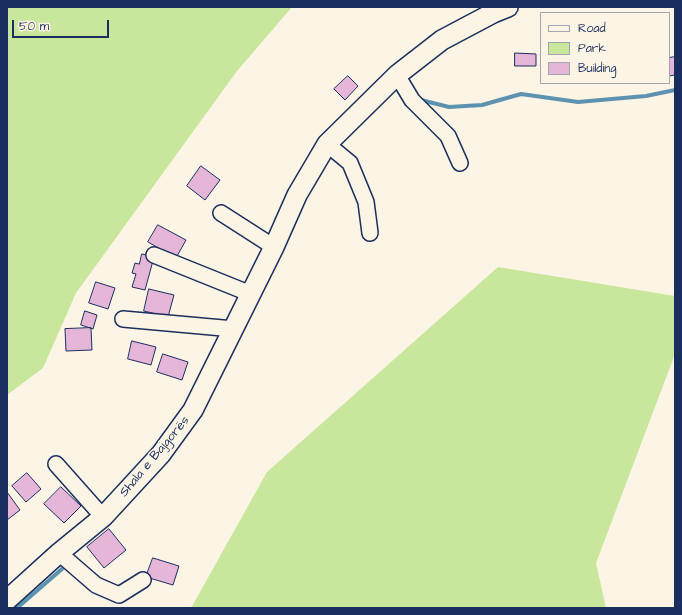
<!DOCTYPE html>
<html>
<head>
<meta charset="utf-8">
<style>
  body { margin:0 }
  #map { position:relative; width:682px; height:615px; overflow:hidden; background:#fcf5e5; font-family:"Architects Daughter",sans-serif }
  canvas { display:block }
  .frame { position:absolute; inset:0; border:8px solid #1b2f5e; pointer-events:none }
  .legend { position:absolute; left:540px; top:12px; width:130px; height:72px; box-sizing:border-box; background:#fcf5e5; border:1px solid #a2a6af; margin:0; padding:5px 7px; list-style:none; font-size:12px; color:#1b2f5e }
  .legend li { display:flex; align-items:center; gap:8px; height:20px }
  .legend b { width:20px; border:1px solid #a2a6af }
  .scale { position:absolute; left:12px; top:20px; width:97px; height:18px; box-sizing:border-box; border:2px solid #1b2f5e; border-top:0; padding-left:5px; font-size:12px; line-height:14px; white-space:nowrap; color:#1b2f5e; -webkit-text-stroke:3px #fcf5e5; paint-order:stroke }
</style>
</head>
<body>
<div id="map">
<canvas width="682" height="615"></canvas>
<div class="frame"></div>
<ul class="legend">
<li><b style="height:5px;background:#fcf5e5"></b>Road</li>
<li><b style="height:11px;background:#c9e69d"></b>Park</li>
<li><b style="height:11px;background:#e5b6d8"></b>Building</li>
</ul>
<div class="scale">50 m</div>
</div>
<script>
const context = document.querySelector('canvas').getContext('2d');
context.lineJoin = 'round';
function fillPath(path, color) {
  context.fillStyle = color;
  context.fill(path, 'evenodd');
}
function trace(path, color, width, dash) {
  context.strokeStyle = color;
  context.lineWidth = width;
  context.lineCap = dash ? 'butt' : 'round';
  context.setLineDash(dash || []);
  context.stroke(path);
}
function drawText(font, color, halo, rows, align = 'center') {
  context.font = font + ' "Architects Daughter",sans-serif';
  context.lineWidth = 3;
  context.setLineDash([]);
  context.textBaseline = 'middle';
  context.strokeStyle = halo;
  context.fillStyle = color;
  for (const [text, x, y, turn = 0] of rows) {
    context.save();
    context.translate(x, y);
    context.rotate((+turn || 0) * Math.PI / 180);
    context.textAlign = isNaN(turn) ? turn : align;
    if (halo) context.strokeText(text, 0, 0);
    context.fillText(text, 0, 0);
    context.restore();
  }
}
const green = new Path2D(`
  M7,7h285l-55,64 -161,222 -33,75 -36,27z
  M498,267l177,29v58l-79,209 10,45h-415l76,-136z`);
const stream = new Path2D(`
  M421,100l28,7 33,-2 39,-11 57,8 68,-6 29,-6
  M17,608l45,-39`);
const building = new Path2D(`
  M515,53l21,1v12h-21z
  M675,57v18l-6,1v-18z
  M348,76l10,10 -13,14 -11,-11z
  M201,166l19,14 -15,20 -18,-14z
  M158,225l28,15 -10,18 -28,-16z
  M142,254l12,3 -9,33 -13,-3 4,-13 -4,-1 3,-10 4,1z
  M96,282l19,6 -7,21 -19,-6z
  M149,289l25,6 -6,22 -24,-6z
  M85,311l12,4 -4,14 -12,-4z
  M91,328l1,22 -26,1 -1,-22z
  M132,341l24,6 -5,18 -23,-6z
  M163,354l25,8 -6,18 -25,-8z
  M27,473l14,16 -15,13 -14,-16z
  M61,487l20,19 -17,17 -20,-19z
  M7,492l13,18 -13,10z
  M109,529l17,21 -22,18 -17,-21z
  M153,558l26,8 -6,19 -27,-8z`);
const minor = new Path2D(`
  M397,75l15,25 36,36 12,27
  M327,144l23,19 16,39 4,31
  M221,213l53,34
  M154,255l97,39
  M123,319l111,10
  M56,464l47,53
  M59,553l37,32 23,10 24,-15`);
const major = new Path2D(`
  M7,600l52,-47 44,-36 58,-63 32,-44 81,-163 23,-52 30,-51 70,-69 45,-35 51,-27 15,-6`);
const streetNames = [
  ["Shala e Bajgorës",155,457,-50]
];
fillPath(green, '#c9e69d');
trace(stream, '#5d93b1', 4);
fillPath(building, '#e5b6d8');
trace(building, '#1b2f5e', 1);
trace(minor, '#1b2f5e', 18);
trace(major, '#1b2f5e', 22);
trace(minor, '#fcf5e5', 15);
trace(major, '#fcf5e5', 19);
drawText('13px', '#1b2f5e', '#fcf5e5', streetNames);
</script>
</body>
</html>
